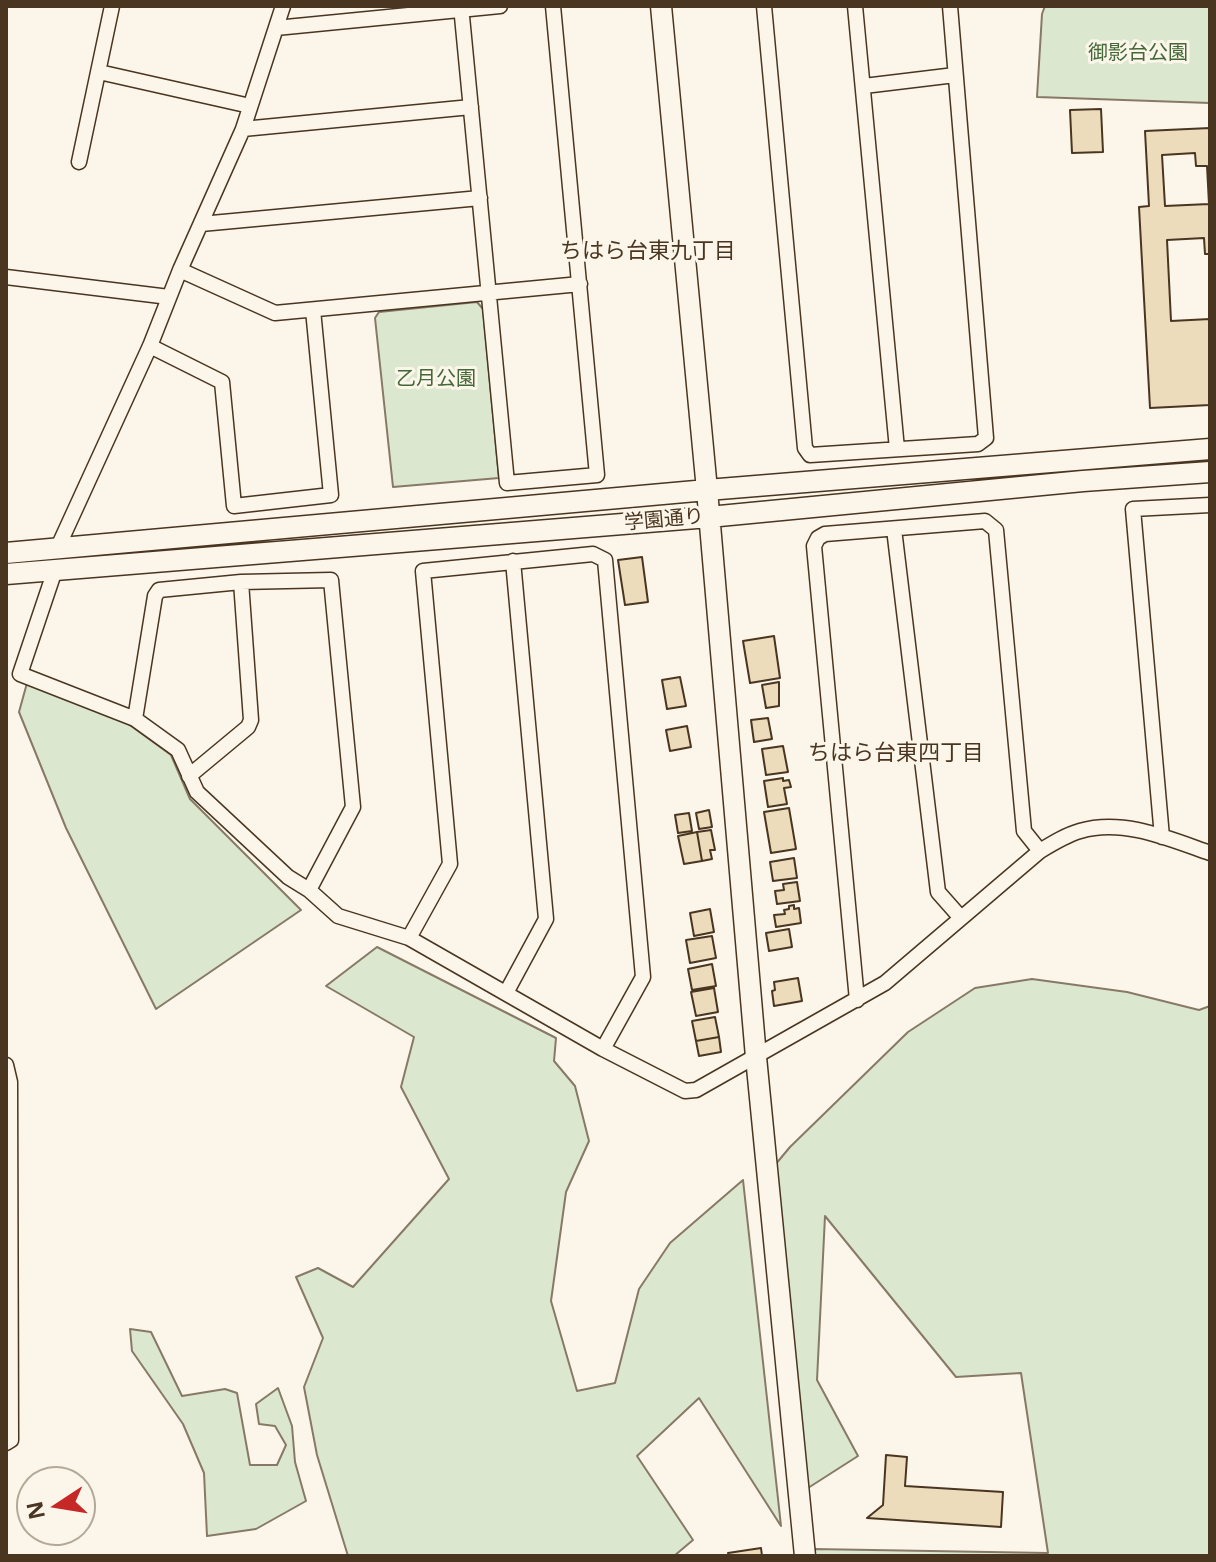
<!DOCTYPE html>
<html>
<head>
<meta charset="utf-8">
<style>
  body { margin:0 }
  #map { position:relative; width:1216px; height:1562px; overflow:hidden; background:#fbf6e9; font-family:"Noto Sans",sans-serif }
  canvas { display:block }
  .frame { position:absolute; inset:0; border:8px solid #4a3520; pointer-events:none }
  .north { position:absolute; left:16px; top:1466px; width:80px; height:80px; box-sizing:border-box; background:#fbf6e9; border:2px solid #b4a999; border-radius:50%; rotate:258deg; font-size:22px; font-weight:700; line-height:32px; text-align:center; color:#4a3520 }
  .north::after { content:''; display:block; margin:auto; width:28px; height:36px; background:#c62828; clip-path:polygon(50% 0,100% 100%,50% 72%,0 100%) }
</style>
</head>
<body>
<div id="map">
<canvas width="1216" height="1562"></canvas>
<div class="frame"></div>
<div class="north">N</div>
</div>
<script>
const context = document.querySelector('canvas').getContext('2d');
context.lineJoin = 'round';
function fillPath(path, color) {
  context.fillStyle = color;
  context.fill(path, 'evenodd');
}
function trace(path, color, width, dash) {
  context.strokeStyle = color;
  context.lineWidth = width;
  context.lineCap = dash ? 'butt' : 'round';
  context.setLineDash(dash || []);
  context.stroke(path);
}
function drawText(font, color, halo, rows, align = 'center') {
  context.font = font + ' "Noto Sans","Noto Sans JP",sans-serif';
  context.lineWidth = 6;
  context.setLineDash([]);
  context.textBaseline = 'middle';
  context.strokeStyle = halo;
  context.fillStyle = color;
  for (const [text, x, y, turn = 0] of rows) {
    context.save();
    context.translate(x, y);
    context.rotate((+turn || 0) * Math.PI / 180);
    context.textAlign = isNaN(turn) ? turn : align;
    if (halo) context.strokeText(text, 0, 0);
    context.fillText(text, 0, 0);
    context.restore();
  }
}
const green = new Path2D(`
  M1045,6h165v97l-173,-6 5,-83z
  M477,302l6,7 16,169 -106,9 -18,-169 4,-6z
  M27,683l100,40 44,32 19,44 111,111 -145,99 -90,-181 -47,-116z
  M377,947l179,91 -2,23 21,25 14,55 -23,51 -15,109 26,90 38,-8 24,-94 31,-46 73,-63 38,346 -82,-128 -62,58 56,84 -19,16h-326l-31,-101 -13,-68 19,-49 -27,-61 22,-9 35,19 96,-108 -48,-92 13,-50 -88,-51z
  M1032,979l95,13 72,18 11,-4v550h-396l-1,-7 235,4 -27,-180 -65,4 -131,-161 -8,164 41,76 -50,32 -38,-317 20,-24 118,-115 67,-44z
  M130,1329l21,3 31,64 43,-7 12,4 13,72h27l9,-20 -11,-19 -16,-2 -3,-20 22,-16 14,38 3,36 11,39 -50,28 -49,7 -3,-63 -21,-49 -51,-73z`);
const building = new Path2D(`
  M1101,109l2,43 -31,1 -2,-43z
  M1210,128v126h-5l-1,-16 -37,2 4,81 39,-2v86l-60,3 -11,-201 10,-1 -4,-75zM1195,153l1,13h11l2,38 -44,2 -3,-51z
  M642,557l6,45 -23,3 -7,-45z
  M774,636l6,42 -30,5 -7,-42z
  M680,677l6,29 -19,3 -5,-29z
  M779,682v24l-13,2 -4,-23z
  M768,718l4,21 -18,3 -3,-22z
  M687,726l4,21 -21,4 -4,-21z
  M783,746l5,26 -22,3 -4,-26z
  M783,778v3l6,-1 2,7 -7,1 3,16 -19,3 -4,-26z
  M789,808l7,41 -25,4 -7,-41z
  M709,810l3,17 -13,2 -3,-16z
  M689,813l3,18 -14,2 -3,-18z
  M711,830l4,20h-5l2,9 -10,2 -5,-29z
  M697,832l5,29 -18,3 -6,-28z
  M794,858l3,20 -24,3 -3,-19z
  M797,882l3,19 -23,3 -2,-13 9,-1 -1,-6z
  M794,905v4l5,-1 2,15 -25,4 -2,-12 11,-1 -1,-4 5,-1v-3z
  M710,909l4,23 -20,4 -4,-23z
  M789,929l3,18 -23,4 -3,-18z
  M712,936l4,22 -26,5 -4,-23z
  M712,964l4,22 -24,4 -4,-21z
  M798,978l4,23 -28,5 -2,-15 3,-1 -1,-8z
  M714,988l4,24 -22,4 -5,-24z
  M715,1017l4,20 -23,4 -4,-20z
  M719,1037l2,15 -22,4 -3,-15z
  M886,1455l21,2 -2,29 98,6 -2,35 -134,-9 16,-13z
  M761,1548l1,8h-33l-1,-3z`);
const street = new Path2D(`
  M461,6l46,477 90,-8 -44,-469
  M764,6l41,442 5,7 168,-11 8,-6 -36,-432
  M855,6l42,443
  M276,28l224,-22
  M99,72l151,34
  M864,86l91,-11
  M243,129l228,-22
  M79,162l33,-156
  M201,224l279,-26
  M180,270l95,43 305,-29
  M6,277l163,20
  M150,346l72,36 12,124 97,-11 -18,-185
  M894,529l44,363 23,26
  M58,547l92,-201 30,-76 63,-141 40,-123
  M55,570l-35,104 115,45 43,31 19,42 91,85 21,13 29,26 71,22 194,111 82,42 11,-1 189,-107 155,-132c13,-8 26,-16 40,-20 43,-13 90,8 130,22
  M135,719l20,-123 4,-6 82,-8 90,-2 22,227 -44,83
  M189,776l59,-49 3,-7 -10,-138
  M1162,837l-29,-328 77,-4
  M409,938l41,-74 -27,-293 170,-17 12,6 38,417 -40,72
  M506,993l40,-74 -33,-358
  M857,1000l-43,-454 4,-8 7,-4 160,-13 11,9 28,301 16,20
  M6,1065l4,17 1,358 -5,3`);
const secondary = new Path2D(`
  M661,6l46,484 49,567 49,499
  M6,553l701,-63 503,-41
  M6,574l703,-57 374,-36 127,-9`);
const parkNames = [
  ["御影台公園",1138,53],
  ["乙月公園",436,379]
];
const streetNames = [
  ["学園通り",664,520,-5]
];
const neighbourhoodNames = [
  ["ちはら台東九丁目",648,252],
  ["ちはら台東四丁目",896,754]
];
fillPath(green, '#dce7d0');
trace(green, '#887966', 2);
fillPath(building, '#ecdcbc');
trace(building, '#4a3520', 2);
trace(street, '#4a3520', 17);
trace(secondary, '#4a3520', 23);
trace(street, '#fbf6e9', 14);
trace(secondary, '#fbf6e9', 20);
drawText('20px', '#436837', '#fbf6e9', parkNames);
drawText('20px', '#4a3520', '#fbf6e9', streetNames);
drawText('22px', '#4a3520', '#fbf6e9', neighbourhoodNames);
</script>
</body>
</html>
